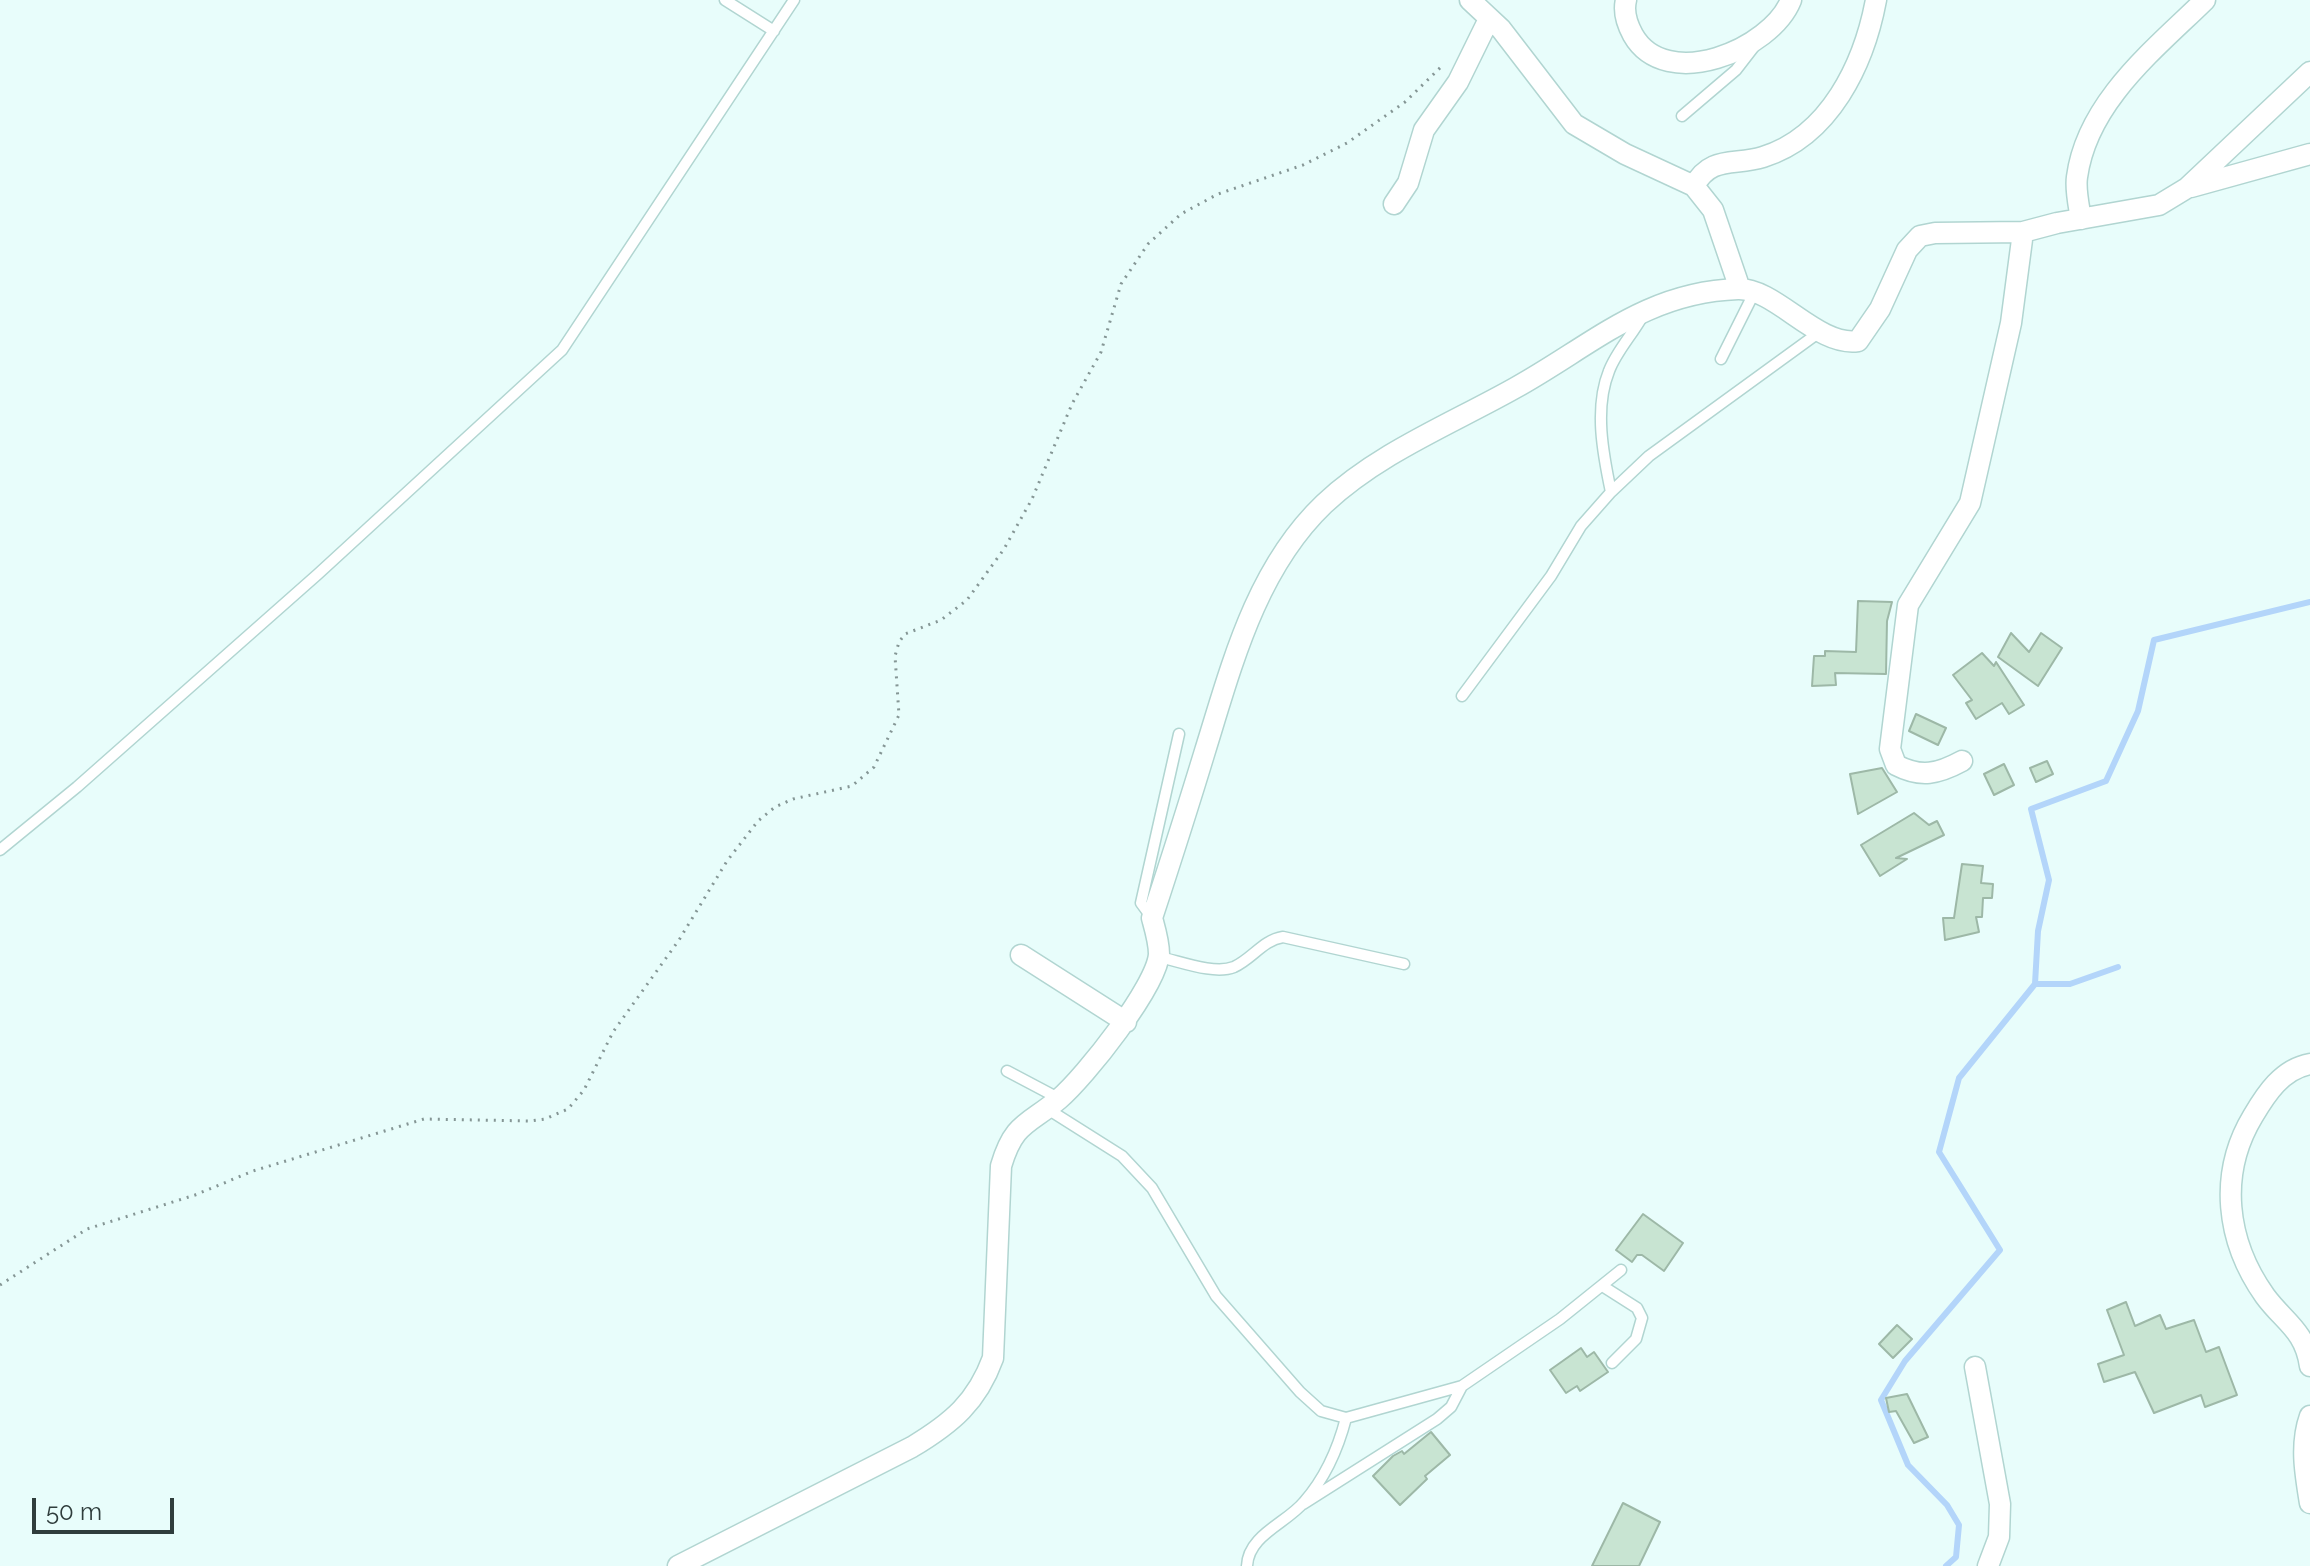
<!DOCTYPE html>
<html>
<head>
<meta charset="utf-8">
<style>
  body { margin:0 }
  #map { position:relative; width:2310px; height:1566px; overflow:hidden; background:#e8fdfb; font-family:Raleway,sans-serif }
  canvas { display:block }
  .scale { position:absolute; left:32px; top:1498px; width:142px; height:36px; box-sizing:border-box; border:4px solid #2f3d3c; border-top:0; padding-left:10px; font-size:24px; line-height:28px; white-space:nowrap; color:#2f3d3c; -webkit-text-stroke:6px #e8fdfb; paint-order:stroke }
</style>
</head>
<body>
<div id="map">
<canvas width="2310" height="1566"></canvas>
<div class="scale">50 m</div>
</div>
<script>
const context = document.querySelector('canvas').getContext('2d');
context.lineJoin = 'round';
function trace(path, color, width, dash) {
  context.strokeStyle = color;
  context.lineWidth = width;
  context.lineCap = dash ? 'butt' : 'round';
  context.setLineDash(dash || []);
  context.stroke(path);
}
function fillPath(path, color) {
  context.fillStyle = color;
  context.fill(path, 'evenodd');
}
const stream = new Path2D(`
  M2035,984l3,-53 11,-51 -18,-71 75,-28 32,-70 16,-71 156,-38
  M1946,1566l10,-9 3,-32 -12,-20 -39,-40 -27,-65 24,-39 95,-111 -61,-98 20,-74 76,-94h35l48,-17`);
const building = new Path2D(`
  M1858,601l34,1 -5,19 -1,53 -51,-1 1,12 -24,1 2,-30h11v-5l31,1z
  M2011,633l18,19 12,-19 21,15 -24,38 -40,-29z
  M1982,653l12,13 2,-4 28,43 -15,9 -7,-11 -26,16 -10,-16 6,-3 -19,-25z
  M1916,714l30,14 -8,17 -29,-14z
  M2047,761l6,13 -17,8 -6,-14z
  M2004,764l10,21 -20,10 -10,-21z
  M1882,768l15,24 -39,22 -8,-40z
  M1914,813l15,12 8,-4 7,14 -48,23 11,1 -27,17 -19,-31z
  M1962,864l21,2 -2,17 12,1 -1,14h-9l-1,19h-6l3,15 -34,8 -2,-22h11z
  M1643,1214l40,29 -19,28 -22,-16h-5l-5,7 -16,-12z
  M2126,1302l9,24 25,-11 6,14 28,-9 12,32 13,-5 18,48 -32,12 -4,-12 -47,18 -19,-41 -31,10 -6,-18 26,-9 -17,-45z
  M1897,1325l15,14 -19,19 -14,-14z
  M1581,1348l6,9 7,-5 14,20 -28,19 -3,-5 -11,7 -16,-23z
  M1907,1394l21,43 -14,6 -18,-32 -7,1 -3,-14z
  M1431,1432l19,23 -25,21 2,3 -27,26 -27,-29 20,-20 9,-5 2,3z
  M1623,1503l37,19 -21,44h-47z`);
const path = new Path2D(`
  M0,1285l87,-56 108,-34 58,-24 171,-52 106,2 15,-2 23,-10 16,-19 29,-58 66,-92 48,-79 31,-40 17,-14 18,-8 59,-13 22,-19 25,-52 -4,-59 4,-14 6,-8 36,-14 26,-20 37,-51 28,-50 40,-95 29,-52 20,-68 27,-40 33,-30 37,-20 85,-29 44,-22 58,-41 39,-38`);
const lane = new Path2D(`
  M725,0l49,31
  M1682,116l54,-46 17,-22
  M1721,359l33,-66
  M1611,492c-8,-38 -17,-84 -2,-121 7,-19 23,-36 33,-54
  M1462,696l89,-120 30,-50 30,-34 38,-36 172,-125
  M0,850l77,-63 241,-213 244,-224 232,-350
  M1152,918l-11,-15 38,-169
  M1159,957c20,4 55,18 75,10 18,-8 29,-27 49,-30l121,27
  M1007,1071l53,28
  M1046,1108l76,48 30,32 64,108 84,96 21,19 25,7 116,-32 98,-67 61,-49
  M1604,1287l33,21 5,10 -6,21 -24,24
  M1303,1504l134,-85 14,-12 11,-21
  M1247,1566c1,-31 40,-43 57,-64 22,-25 34,-53 42,-84`);
const street = new Path2D(`
  M1470,0l31,29 73,95 51,30 69,32 19,24 27,79
  M1626,0c-3,12 1,24 7,35 33,58 138,15 158,-35
  M1694,186c17,-31 40,-20 69,-29 67,-21 101,-93 113,-157
  M2191,187l119,-33
  M1394,204l14,-21 16,-53 34,-48 31,-63
  M2081,219c-2,-13 -6,-29 -4,-42 10,-75 78,-128 128,-177
  M1962,761c-24,13 -41,17 -66,4l-6,-16 18,-144 62,-102 41,-180 12,-91
  M1021,955l105,67
  M2310,1064c-28,5 -44,30 -57,52 -35,58 -27,125 12,180 19,26 40,34 45,70
  M1975,1367l25,137 -1,33 -11,29
  M2310,1416c-10,28 -5,57 0,87
  M678,1566l234,-119c40,-24 65,-45 81,-89l8,-192c13,-44 27,-41 58,-67 26,-22 98,-113 100,-145 0,-12 -4,-25 -7,-36 18,-55 36,-111 53,-167 27,-87 51,-182 119,-247 54,-51 127,-80 191,-116 76,-42 130,-96 223,-99 38,-1 79,58 120,52l22,-32 27,-59 13,-14 15,-3 88,-1 34,-9 102,-18 28,-17 123,-116`);
trace(stream, '#b3d5fa', 6);
fillPath(building, '#c8e4d2');
trace(building, '#9db8a7', 2);
trace(lane, '#b1d5d1', 13);
trace(street, '#b1d5d1', 23);
trace(path, '#859695', 3, [2, 6]);
trace(lane, '#fff', 10);
trace(street, '#fff', 20);
</script>
</body>
</html>
